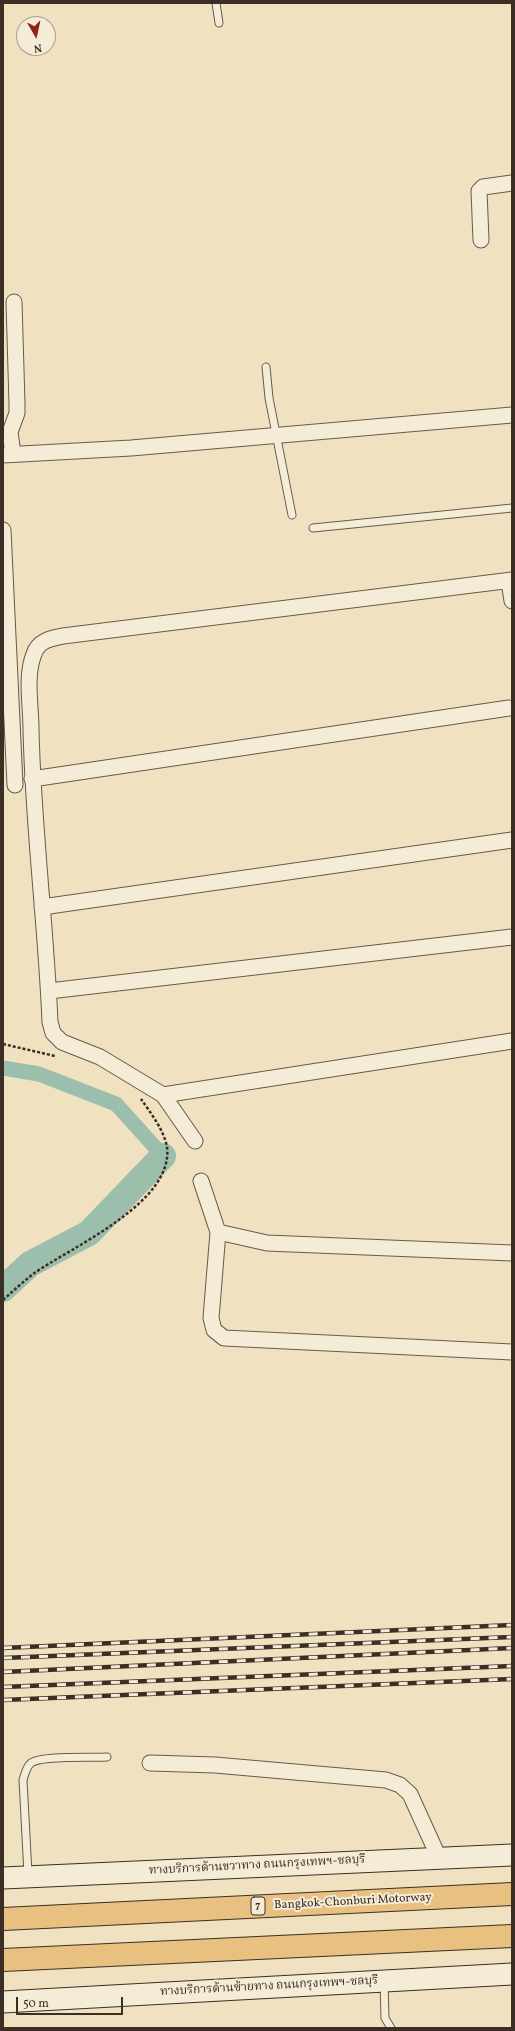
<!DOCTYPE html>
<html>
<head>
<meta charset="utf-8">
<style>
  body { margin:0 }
  #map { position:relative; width:515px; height:2031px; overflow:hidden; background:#f0e1c1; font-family:Vollkorn,serif }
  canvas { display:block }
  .frame { position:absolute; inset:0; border:4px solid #3b2e24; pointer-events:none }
  .north { position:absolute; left:16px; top:16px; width:40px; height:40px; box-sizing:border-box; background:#f5ecd7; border:1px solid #aba08f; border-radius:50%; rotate:171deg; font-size:11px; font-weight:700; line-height:16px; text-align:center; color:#3b2e24 }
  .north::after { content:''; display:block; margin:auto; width:14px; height:18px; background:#8f2418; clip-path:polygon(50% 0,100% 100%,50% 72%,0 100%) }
  .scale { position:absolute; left:16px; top:1997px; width:107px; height:18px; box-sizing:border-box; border:2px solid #3b2e24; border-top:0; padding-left:5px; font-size:12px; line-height:14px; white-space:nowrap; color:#3b2e24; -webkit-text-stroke:3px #f5ecd7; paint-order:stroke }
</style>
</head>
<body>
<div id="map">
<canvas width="515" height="2031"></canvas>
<div class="frame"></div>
<div class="north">N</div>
<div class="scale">50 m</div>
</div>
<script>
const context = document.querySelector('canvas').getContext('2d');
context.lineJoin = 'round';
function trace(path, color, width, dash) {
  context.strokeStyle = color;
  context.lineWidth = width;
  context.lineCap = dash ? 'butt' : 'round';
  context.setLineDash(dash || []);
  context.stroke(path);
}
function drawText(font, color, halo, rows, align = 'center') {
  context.font = font + ' Vollkorn,"Noto Serif Thai",serif';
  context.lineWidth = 4;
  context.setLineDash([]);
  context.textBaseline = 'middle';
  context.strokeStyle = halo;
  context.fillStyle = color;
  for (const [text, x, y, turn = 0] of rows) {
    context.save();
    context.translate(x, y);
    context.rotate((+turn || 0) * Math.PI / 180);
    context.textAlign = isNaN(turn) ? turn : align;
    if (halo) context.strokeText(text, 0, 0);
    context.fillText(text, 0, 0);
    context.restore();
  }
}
const canal = new Path2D(`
  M3,1068l36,6 77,30 47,52`);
const river = new Path2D(`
  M3,1289l27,-25 59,-31 74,-77`);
const path = new Path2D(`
  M3,1044l52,12
  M3,1300c10,-9 20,-18 30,-26 38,-27 141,-71 134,-127 -3,-17 -17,-35 -26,-48`);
const service = new Path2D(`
  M216,3l3,20
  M266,367l3,31 23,117
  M313,528l199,-20
  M28,1874l-5,-94c2,-6 3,-13 8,-17 10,-8 61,-5 76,-6
  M384,1982l1,36 6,10`);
const minor = new Path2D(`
  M481,240l-2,-49 4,-4 29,-4
  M13,454l-3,-22 7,-19v-9l-3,-102
  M3,455l128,-7 381,-33
  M3,530l12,255
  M509,581l3,20
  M32,779l477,-71
  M42,907l470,-67
  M49,991l463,-54
  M163,1095l349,-54
  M195,1141l-32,-46 -63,-38 -38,-15 -9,-9 -3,-11c-4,-98 -17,-195 -19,-293 0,-24 -6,-53 3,-75 4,-13 17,-16 29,-18l449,-56
  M201,1181l17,51 -7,86 3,12 10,8 288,14
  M218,1232l49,11 245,10
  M150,1763l65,2 171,15 14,5 10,9 29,64`);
const secondary = new Path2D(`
  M3,1878l509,-23
  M3,2002l509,-28`);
const motorway = new Path2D(`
  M3,1919l509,-25
  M3,1960l509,-24`);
const rail = new Path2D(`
  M3,1648l509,-23
  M3,1658l509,-21
  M3,1672l509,-24
  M3,1687l509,-21
  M3,1700l509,-21`);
const shields = [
  [258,1906,14]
];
const shieldNames = [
  ["7",258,1906]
];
const streetNames = [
  ["ทางบริการด้านขวาทาง ถนนกรุงเทพฯ-ชลบุรี",257,1866,-3],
  ["Bangkok-Chonburi Motorway",353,1902,-3],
  ["ทางบริการด้านซ้ายทาง ถนนกรุงเทพฯ-ชลบุรี",269,1987,-3]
];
trace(canal, '#9bbead', 15);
trace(river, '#9bbead', 26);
trace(service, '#685b4b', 9);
trace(minor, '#685b4b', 17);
trace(secondary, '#3b2e24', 23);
trace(motorway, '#3b2e24', 24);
trace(path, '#3b2e24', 2.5, [3, 2]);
trace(service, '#f5ecd7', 7);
trace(minor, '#f5ecd7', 15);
trace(secondary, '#f5ecd7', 21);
trace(motorway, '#e8c080', 22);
trace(rail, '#3b2e24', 4.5);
trace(rail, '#f5ecd7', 3, [9]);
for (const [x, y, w] of shields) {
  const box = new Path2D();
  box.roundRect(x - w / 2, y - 9, w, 18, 3);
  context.fillStyle = '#f5ecd7';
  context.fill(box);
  trace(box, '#3b2e24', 1);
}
drawText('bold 11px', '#3b2e24', null, shieldNames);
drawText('12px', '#3b2e24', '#f5ecd7', streetNames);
</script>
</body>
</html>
